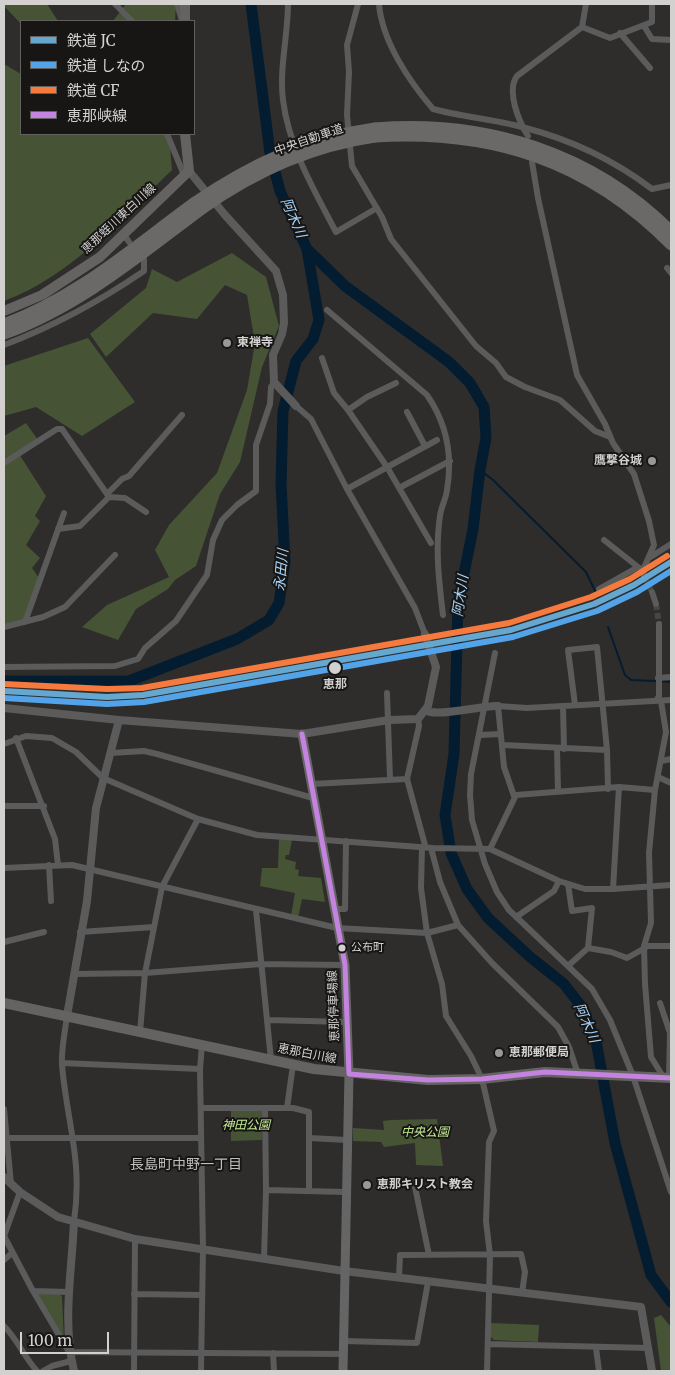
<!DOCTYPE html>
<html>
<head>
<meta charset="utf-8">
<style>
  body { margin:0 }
  #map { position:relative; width:675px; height:1375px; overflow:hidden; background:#2e2d2c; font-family:Merriweather,"Noto Sans JP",serif }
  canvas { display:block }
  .frame { position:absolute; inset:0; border:5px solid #d2d1cf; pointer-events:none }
  .legend { position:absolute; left:20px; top:20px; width:175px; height:115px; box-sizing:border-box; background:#171615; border:1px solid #62615f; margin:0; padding:6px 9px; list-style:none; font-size:15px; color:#d2d1cf }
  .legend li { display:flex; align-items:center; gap:10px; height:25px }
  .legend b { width:25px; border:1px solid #62615f }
  .scale { position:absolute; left:20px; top:1332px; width:89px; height:22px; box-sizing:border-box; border:2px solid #d2d1cf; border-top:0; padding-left:6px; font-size:15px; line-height:18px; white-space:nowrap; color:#d2d1cf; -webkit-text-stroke:4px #171615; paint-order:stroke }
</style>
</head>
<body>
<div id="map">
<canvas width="675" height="1375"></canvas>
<div class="frame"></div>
<ul class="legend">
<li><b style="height:6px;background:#66a7cf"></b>鉄道 JC</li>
<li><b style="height:6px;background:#53a3e8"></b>鉄道 しなの</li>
<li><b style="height:6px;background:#f6793e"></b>鉄道 CF</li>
<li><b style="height:6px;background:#c483df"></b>恵那峡線</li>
</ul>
<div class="scale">100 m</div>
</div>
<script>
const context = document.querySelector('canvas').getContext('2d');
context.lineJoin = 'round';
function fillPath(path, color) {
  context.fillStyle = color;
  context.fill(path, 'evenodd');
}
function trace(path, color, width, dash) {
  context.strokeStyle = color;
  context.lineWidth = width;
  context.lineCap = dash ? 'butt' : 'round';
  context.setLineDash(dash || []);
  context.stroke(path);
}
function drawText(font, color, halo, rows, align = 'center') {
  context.font = font + ' Merriweather,"Noto Sans JP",serif';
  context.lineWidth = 4;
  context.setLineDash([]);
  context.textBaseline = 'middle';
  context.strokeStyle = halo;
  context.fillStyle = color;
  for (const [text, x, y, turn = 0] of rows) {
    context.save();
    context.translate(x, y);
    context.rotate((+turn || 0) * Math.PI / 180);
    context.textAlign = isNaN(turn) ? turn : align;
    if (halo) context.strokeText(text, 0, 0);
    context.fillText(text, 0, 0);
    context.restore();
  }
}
const green = new Path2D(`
  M4,4h43l11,17h-37v3l-17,-18z
  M126,4h50l-1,17h-62z
  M4,64l17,10v60h148l3,36c-50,47 -102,107 -168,131z
  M232,253l34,24 13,49 -17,41 -22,95 -20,32 -24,72 -21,14 -7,9 -32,20 -18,31 -36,-13 25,-22 62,-28 -14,-27 14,-25 48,-52 30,-83 8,-47 -8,-48 -22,-10 -28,34 -44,-6 -47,44 -16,-23 56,-46 6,-19 25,13z
  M88,338l47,64 -53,34 -46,-29 -32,9v-50z
  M26,423l12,17 -19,14 27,42 -11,20 5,5 -14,24 14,13 -8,10 7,10 -15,41 -20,5v-188z
  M279,839l13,1 -3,15h-3l-1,4 11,3 -1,7 4,1 -1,6 23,2 4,24 -23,-3 -4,19 -7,-2 4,-23 -35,-7 2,-18h16z
  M231,1111h31v29l-31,1z
  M437,1119l6,47 -27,-1 -1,-22 -31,4 -3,-5 -28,-1v-13l31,2 -1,-9 8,-1z
  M37,1294h23l2,3 2,44z
  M661,1315l10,12v44h-10l-7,-53z
  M491,1323l48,2 -1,17 -44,-2 -3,-3z`);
const stream = new Path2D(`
  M480,470l13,10 93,92 12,25
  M608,627l17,48 6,5 25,1
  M661,681l10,1`);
const river = new Path2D(`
  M251,4l19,149 10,38 27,58 38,37 104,76 21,21 14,24 2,31 -6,32 -7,59 -15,74 -4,151 -9,61 6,38 16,36 21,29 41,38 35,28 17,22 15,35 19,102 36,132 20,27
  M4,681h125l108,-42 32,-19 10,-17 6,-41 -4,-78 2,-73 13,-50 17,-22 6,-19 -12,-71`);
const minorTunnel = new Path2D(`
  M644,577l8,15
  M656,604l3,20`);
const minor = new Path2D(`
  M115,4l17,17
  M177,4l5,17
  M288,4c0,31 -9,65 -5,96 6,48 31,90 53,132l41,-24
  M358,4l-11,41 2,27 -2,43 5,51 30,51 9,22 85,107 20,17 10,14 19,10 35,13 35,31 15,6
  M379,4c3,37 30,77 54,105 29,8 60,10 89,18 47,12 92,33 130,62l19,-4
  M644,26l8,13 19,1
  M582,27l4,-23
  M620,33l30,35
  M167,134l17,41
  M528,136c-9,-14 -22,-45 -11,-60l65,-49 28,11 42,-16v-18
  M532,162l6,36 39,177 28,49 8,19 21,31 15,47 5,24 -11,25 1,7
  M123,233l6,9
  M667,268l4,5
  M327,310l100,85c20,29 26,60 20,95 -1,9 -6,17 -7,26 -5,33 -1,66 3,99
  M4,345c50,-19 96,-44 140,-74v-12
  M322,358l12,35 14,17 39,57 44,76
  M296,406l15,13 36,70 68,119 10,26
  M348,410l19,-13 29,-14
  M407,412l18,34
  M4,463l53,-34h5l47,68
  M399,488l51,-27
  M347,489l90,-49
  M108,493l14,-14 7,-3 53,-61
  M58,529l22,-3 29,-29 16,1 21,14
  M604,540l34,27
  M649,558l22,-14
  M599,589l39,-22 5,3
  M652,592l4,12
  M25,622l39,-109
  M4,627l39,-10 22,-10 50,-52
  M495,653l-24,121 -1,21 2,25 13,44 12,28 12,18 83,79 18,31 23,56 38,116
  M4,667l111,-1 23,-7 7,-11 31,-27 31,-46 6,-35 9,-20 15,-15 19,-14v-46l14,-41 1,-17 3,-5
  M658,678l13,-1
  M387,693l3,86
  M656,701l3,-5v-72
  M661,701l5,31 -11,58 -6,63 2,70 -7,23 1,38 6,73 13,21
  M575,705l-7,-55 29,-3 10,103 1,39
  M563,706l1,43
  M418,719l1,7 -12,53 18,66 -3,2 -1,41 6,45 15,51 4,32 25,40 11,23 12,52 -5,11 -3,79 4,34 -3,116
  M480,735l20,-1
  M16,738l39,101 3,26
  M4,744l22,-8 26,2 24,14 27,26 95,41 59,16 176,13 57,1 69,32 26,8h28l58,-4
  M503,745l104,5
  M557,748l1,43
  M111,753l33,-2 13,3 156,44
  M661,761l10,-2
  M658,777l13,6
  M312,784l95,-5
  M514,796l-10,-29 -6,-61 29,2 144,-8
  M4,806h40
  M431,848l9,34 18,43 34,38 66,64 11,20 9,27
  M490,849l26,-54 103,-8 36,3
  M49,865l2,36
  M4,868l68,-3 265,63 90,5 31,-8
  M568,884l4,27 20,-3 -4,40 -19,17
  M613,889l6,-102
  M334,909h11l1,-68
  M256,910l15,150
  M516,917l38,-26 5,-10
  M80,932l74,-5
  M4,942l40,-10
  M644,946h27
  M588,948l23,4 16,6 18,-10
  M75,974l70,-1 116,-9 84,1
  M660,1003l10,30 -1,45
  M67,1016c-2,16 -6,33 -5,49 5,58 21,96 12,156
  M268,1020l78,2
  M140,1032l5,-59 17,-86 36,-68
  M62,1063l138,6
  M202,1108h91l16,4v79
  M287,1108l6,-43
  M4,1109l7,75
  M6,1138h195
  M309,1138l38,2
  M414,1182l15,73
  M266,1190l80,2
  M4,1236l29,55 35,1
  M4,1236l16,-44
  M264,1259l2,-69 -1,-82
  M4,1260l8,-7
  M399,1277l1,-22 121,-1 4,18 -3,21
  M33,1291l36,61 275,2
  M134,1294l67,1
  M4,1326c14,14 20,31 33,45
  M344,1341l73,2 11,-61
  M488,1344l161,4
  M596,1348l3,23
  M273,1353l1,18
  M43,1371l9,-5 19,-5
  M134,1371l1,-132
  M201,1371l2,-122 -3,-180 2,-24`);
const tertiary = new Path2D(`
  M189,171l36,44 51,56 7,24 1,28 -2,11 -9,21 1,27 22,24
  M4,708l115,12 183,14 87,-14 29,-1 10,-13 8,-39 -11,-33
  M425,710c11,8 57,-5 73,-4
  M67,1016l20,-115 9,-93 23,-88
  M4,1177l16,15 38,25 77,22 209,32 297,36 11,64
  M74,1221c-2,50 -12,101 0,150`);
const secondary = new Path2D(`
  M302,734l43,231 4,109 -6,297`);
const primary = new Path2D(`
  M185,21v-17
  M4,311l38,-16 58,-38 89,-86 -4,-37
  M4,1003l310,66 114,11 54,-1 63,-7 126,6`);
const motorway = new Path2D(`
  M375,128c110,-9 217,24 296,103
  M375,137c117,-7 213,24 296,108
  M4,324c73,-27 129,-77 191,-122
  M4,334c75,-27 135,-78 198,-125`);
const motorwayBridge = new Path2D(`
  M195,202c56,-38 113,-65 180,-74
  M202,209c52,-37 110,-63 173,-72`);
const bus1 = new Path2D(`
  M302,734l43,231 4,109 79,6 54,-1 63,-7 126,6`);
const rail1 = new Path2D(`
  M4,691l103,6 36,-2 368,-65 83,-26 40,-19 37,-23`);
const rail2 = new Path2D(`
  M4,698l103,6 37,-2 369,-65 84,-26 40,-19 34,-21`);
const rail3 = new Path2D(`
  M4,684l103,5 35,-1 367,-65 82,-26 39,-18 37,-23`);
const markers = [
  [227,343,5,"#999896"],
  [652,461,5,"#999896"],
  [335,668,7,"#d2d1cf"],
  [342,948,4.5,"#d2d1cf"],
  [499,1053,5,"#999896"],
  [367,1185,5,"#999896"]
];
const busNames = [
  ["公布町",351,948]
];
const streetNames = [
  ["中央自動車道",309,140,-19],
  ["恵那蛭川東白川線",119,219,-43],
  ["恵那停車場線",334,1006,-92],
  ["恵那白川線",307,1054,11]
];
const poiNames = [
  ["東禅寺",237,343],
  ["鷹撃谷城",642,461,"right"],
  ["恵那郵便局",509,1053],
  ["恵那キリスト教会",377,1185]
];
const stopNames = [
  ["恵那",335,685]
];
const parkNames = [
  ["神田公園",246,1126],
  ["中央公園",425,1133]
];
const waterNames = [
  ["阿木川",293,218,66],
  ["永田川",282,570,-85],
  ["阿木川",461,596,-82],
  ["阿木川",586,1023,66]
];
const neighbourhoodNames = [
  ["長島町中野一丁目",186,1165]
];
fillPath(green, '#465435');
trace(stream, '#041c2f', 2);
trace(river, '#041c2f', 11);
trace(minorTunnel, '#474644', 6, [6, 3]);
trace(minor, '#5b5b5b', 6);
trace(tertiary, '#5b5b5b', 8);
trace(secondary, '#656565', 9);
trace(primary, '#646362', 10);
trace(motorway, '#6a6968', 11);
trace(motorwayBridge, '#6a6968', 11);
trace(bus1, '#c483df', 5);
trace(rail1, '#66a7cf', 6);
trace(rail2, '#53a3e8', 6);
trace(rail3, '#f6793e', 6);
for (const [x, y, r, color] of markers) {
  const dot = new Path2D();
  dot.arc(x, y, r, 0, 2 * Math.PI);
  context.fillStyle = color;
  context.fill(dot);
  trace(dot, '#171615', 2);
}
drawText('11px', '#d2d1cf', '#171615', busNames, 'left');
drawText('12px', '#d2d1cf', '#171615', streetNames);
drawText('bold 12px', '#d2d1cf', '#171615', poiNames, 'left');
drawText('bold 12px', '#d2d1cf', '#171615', stopNames);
drawText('italic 12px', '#c3ea92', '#171615', parkNames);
drawText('italic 14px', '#a8d6fd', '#171615', waterNames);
drawText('14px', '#c0bfbc', '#171615', neighbourhoodNames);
</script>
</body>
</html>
